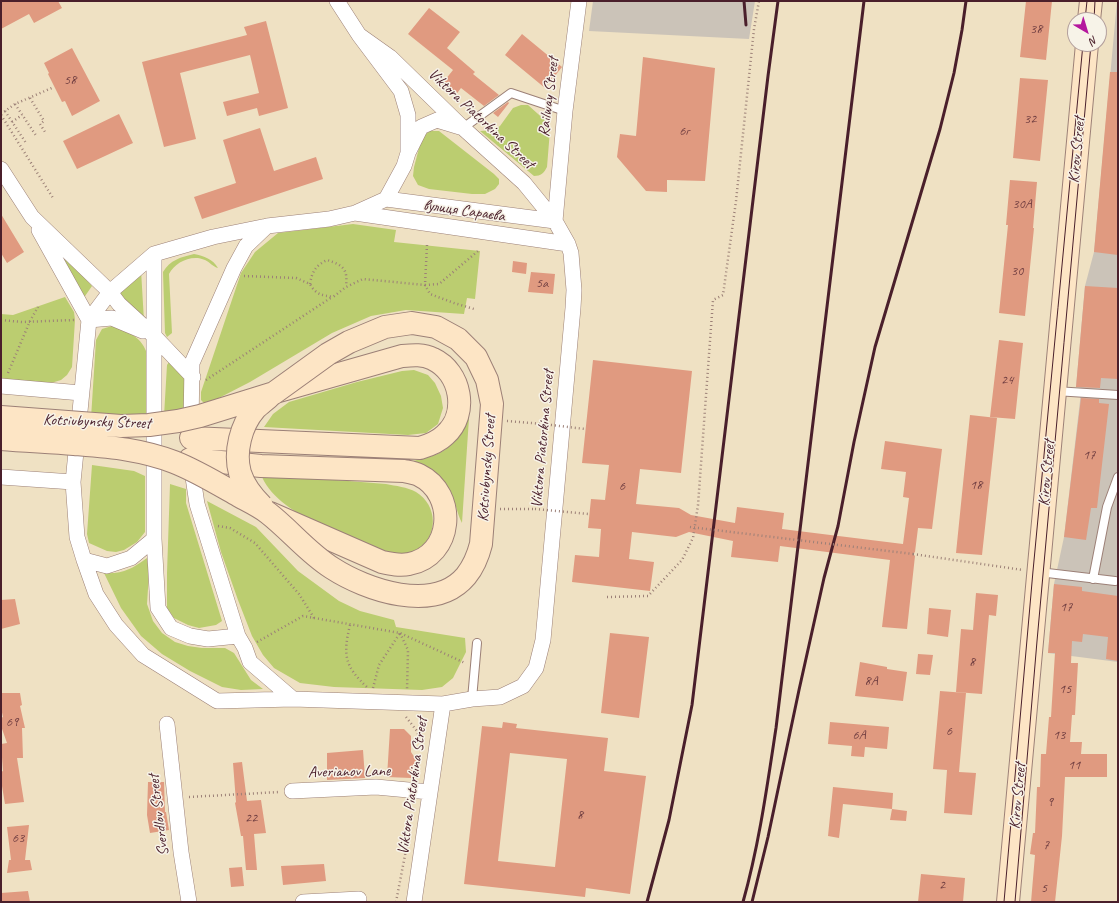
<!DOCTYPE html>
<html>
<head>
<meta charset="utf-8">
<style>
  body { margin:0 }
  #map { position:relative; width:1119px; height:903px; overflow:hidden; background:#efe1c3; font-family:Caveat,sans-serif }
  canvas { display:block }
  .frame { position:absolute; inset:0; border:2px solid #4a1f2b; pointer-events:none }
  .north { position:absolute; left:1067px; top:12px; width:40px; height:40px; box-sizing:border-box; background:#f7f3e8; border:1px solid #b29e9c; border-radius:50%; rotate:142deg; font-size:11px; font-weight:700; line-height:16px; text-align:center; color:#4a1f2b }
  .north::after { content:''; display:block; margin:auto; width:14px; height:18px; background:#b5179e; clip-path:polygon(50% 0,100% 100%,50% 72%,0 100%) }
</style>
</head>
<body>
<div id="map">
<canvas width="1119" height="903"></canvas>
<div class="frame"></div>
<div class="north">N</div>
</div>
<script>
const context = document.querySelector('canvas').getContext('2d');
context.lineJoin = 'round';
function fillPath(path, color) {
  context.fillStyle = color;
  context.fill(path, 'evenodd');
}
function trace(path, color, width, dash) {
  context.strokeStyle = color;
  context.lineWidth = width;
  context.lineCap = dash ? 'butt' : 'round';
  context.setLineDash(dash || []);
  context.stroke(path);
}
function drawText(font, color, halo, rows, align = 'center') {
  context.font = font + ' Caveat,sans-serif';
  context.lineWidth = 3;
  context.setLineDash([]);
  context.textBaseline = 'middle';
  context.strokeStyle = halo;
  context.fillStyle = color;
  for (const [text, x, y, turn = 0] of rows) {
    context.save();
    context.translate(x, y);
    context.rotate((+turn || 0) * Math.PI / 180);
    context.textAlign = isNaN(turn) ? turn : align;
    if (halo) context.strokeText(text, 0, 0);
    context.fillText(text, 0, 0);
    context.restore();
  }
}
const industrial = new Path2D(`
  M593,1h162l-6,38 -160,-8z
  M1117,1h1v661l-70,-9 6,-69 10,-47 16,-136 1,-13 -5,-1 9,-101 9,-34z`);
const green = new Path2D(`
  M521,105h7l19,17 3,8 -3,37c-3,6 -6,9 -13,9l-54,-45 14,-1 6,-4 13,-18z
  M430,131h9l55,43 5,5v5l-4,5 -10,5h-13l-43,-5 -11,-4 -5,-9 1,-9 8,-30z
  M353,224l43,6 -2,12 86,9 -5,48 -8,-1 -3,16 -58,-4 -35,6 -39,17 -82,49 -35,18 -11,3 -3,-3v-8l40,-119 14,-21 23,-19z
  M49,238l43,48 -9,13z
  M194,254c10,2 19,5 24,14 -5,-1 -8,-6 -13,-8 -13,-6 -30,2 -36,14l3,59 -5,4 -2,-4 -2,-61c7,-12 18,-15 31,-18z
  M141,270l3,51 -27,-29z
  M65,297l9,15 1,8 -3,47 -5,8 -6,5 -10,3 -50,-4v-65l12,1z
  M112,326c13,3 29,11 34,25 4,16 1,49 0,67h-55l5,-78 6,-11z
  M169,362l17,16 -1,33 -21,5 3,-51z
  M414,370l14,5 7,8 6,13 2,12 -5,16 -12,9 -18,2 -144,-8 9,-13 16,-12 68,-20 45,-11z
  M469,418l-7,105c-6,-11 -6,-23 -13,-33 -5,-6 -33,-22 -42,-28 37,-7 44,-11 62,-44z
  M92,465l42,6 11,5v56l-8,10 -13,8 -8,2 -9,-1 -18,-8 -2,-9z
  M261,474l125,10c10,2 21,3 30,8 22,13 23,46 0,58 -2,2 -5,4 -8,5 -4,1 -11,-1 -15,-1 -38,-16 -118,-38 -132,-80z
  M170,484l16,5v14l36,118 -6,4 -17,3 -11,-3 -14,-7 -7,-10v-35z
  M207,501l49,26 42,44 41,30 21,10 34,9 2,7 69,11 1,14 -13,26 -11,9 -20,3 -88,-3 -34,-4 -26,-15 -11,-13 -11,-19 -14,-36 -17,-48z
  M147,558l2,15 -2,31 6,17 9,12 13,9 13,4 14,2h23l9,5 17,27 12,9 -22,1 -19,-3 -32,-16 -28,-17 -21,-18 -20,-28 -17,-35c19,1 28,-4 43,-15z`);
const building = new Path2D(`
  M1,1h57l4,7 -28,15 -5,-9 -28,15z
  M1026,1h26l-6,59 -26,-3z
  M429,8l31,24 -13,16 28,24 -2,2 26,21 -15,11 -23,-18 -6,8 -14,-11 12,-15 -45,-36z
  M266,21l22,87 -29,8 -2,-8 -30,8 -4,-14 36,-9 -9,-38 -70,18 16,66 -32,8 -22,-85 105,-27 -3,-8z
  M522,34l40,33 -17,21 -40,-33z
  M72,48l28,53 -28,15 -7,-15 -3,1 -14,-28 1,-1 -5,-10z
  M643,57l72,11 -10,113 -38,-1v12l-21,-1 -29,-34 3,-23 16,2z
  M1110,72h8v183l-24,-3z
  M1020,78l28,2 -8,81 -27,-3z
  M508,102l1,1 -11,14 -5,-4z
  M119,114l14,29 -56,26 -14,-28z
  M260,128l14,43 42,-14 7,22 -121,40 -8,-22 42,-14 -13,-43z
  M1010,180l27,2 -4,46h1l-9,88 -26,-3 9,-88h-2z
  M1,214l23,38 -17,11 -6,-10z
  M513,261l14,2 -1,11 -14,-2z
  M531,272l24,2 -2,20 -25,-2z
  M1085,286l33,2v91l-17,-1 -1,10 -24,-1z
  M999,340l24,3 -8,76 -25,-2z
  M593,360l99,11 -11,102 -41,-4 -4,35 43,4 12,7 44,8 2,-16 47,6 -2,16 121,15 6,-46 -6,-1 3,-25 -25,-3 4,-28 57,8 -10,80 -14,-1 -3,24 -2,2 2,2 -8,73 -25,-2 8,-67 -110,-14 -2,16 -47,-5 2,-16 -44,-9 -13,5 -44,-5 -3,27 25,3 -4,29 -78,-9 3,-27 24,2 2,-28 -13,-1 3,-29 14,1 4,-35 -27,-2z
  M1081,398l18,1v4l10,1 -12,104h-6l-5,32 -22,-3z
  M970,415l27,3 -15,137 -26,-2z
  M1054,584l28,3v4l36,5v65l-12,-2 2,-22 -25,-3 -1,8 -10,-1 -1,22h7l-3,52h-3l-2,27h12l-1,12h26v23h-42l-3,59 -7,66h-24l4,-47 -5,-1 3,-21h2l2,-46h3l1,-33h5l3,-37h2l4,-64h-7z
  M976,593l22,2 -2,21 -7,-1 -7,79 -26,-2 5,-63 12,1z
  M15,599l5,25 -19,5v-29z
  M929,608l22,2 -3,27 -21,-3z
  M610,633l39,4 -10,81 -38,-5z
  M918,654l15,1 -3,20 -14,-1z
  M860,662l27,5v2l20,3 -4,29 -48,-5z
  M940,691l26,2 -7,79 17,1 -4,42 -28,-2 3,-43 -14,-1z
  M1,693h19l2,12 -2,1 5,22h-3l1,30h-6l7,44 -19,2 -4,-24v-8l2,-1 -2,-27 6,-1 -6,-17v-8l2,-1 -2,-9z
  M503,722l14,2 -1,4 92,10 -4,33 42,5 -16,118 -44,-6 -1,9 -121,-13 18,-158 20,2zM510,753l57,6 -12,108 -57,-6z
  M830,722l59,5 -2,22 -22,-2 -1,10 -13,-1 1,-10 -24,-2z
  M390,729h14l7,7v16l4,6 2,5 -2,6 -4,3v6l-24,-1z
  M363,750l2,28 -38,2v-27z
  M242,762l5,39 14,-1 5,33 -12,1 3,36h-11l-3,-34h-2l-6,-33 1,-1 -3,-39z
  M148,782h16l1,30h1l3,18 -19,3 -3,-18z
  M833,787l60,6 -1,16 -49,-5 -4,34 -11,-2z
  M892,809l15,2 -1,10 -16,-1z
  M29,825l-4,35h5l2,10 -25,3 2,-13h2l-4,-33z
  M324,864l2,17 -43,4 -2,-19z
  M242,867l2,19 -13,1 -2,-19z
  M921,874l44,4 -2,24h-45z
  M28,891l2,11h-29v-9z`);
const path = new Path2D(`
  M30,98l14,23 -4,3 5,8
  M15,104l22,33
  M5,111l21,32
  M1,114l14,-10 39,-17
  M1,115l52,83
  M12,122l10,-7
  M427,245l-2,40 14,-1 39,-33
  M244,276l52,2 14,6c6,11 12,11 23,13l13,-10 17,-8 62,6 5,9 24,9 20,6
  M310,284c2,-12 5,-18 17,-24 16,5 21,9 19,26
  M1,320l21,2 52,-2
  M8,373l22,-52 8,-14
  M206,380l126,-83
  M507,421l36,3
  M500,509h35
  M218,526l12,2 25,15 44,51 15,24
  M913,554l110,16
  M607,597l41,-1 34,-36 11,-22 5,-33 15,-205 10,-5 13,-94 18,-172 5,-28
  M350,625c-7,30 -6,41 18,63
  M400,633l8,17 -1,40
  M257,642l46,-26 97,17 65,30
  M373,688l6,-23 21,-32
  M406,717l11,14 5,14
  M189,797l91,-5
  M396,902l10,-52`);
const lane = new Path2D(`
  M463,128l48,-35 54,18
  M1055,391l63,4
  M1039,572l76,9
  M1093,579l14,-72 11,-30
  M472,699l5,-56`);
const street = new Path2D(`
  M337,1l22,34 31,22 73,71 61,55 31,38 13,23 3,9 3,37 -1,18 -30,332 -7,28 -13,18 -23,11 -28,2 -29,5 -150,-5 -76,2 -74,-46 -27,-30 -20,-31 -12,-34 -7,-23 -4,-55 16,-162 21,-28 44,-38 59,-17 54,-11 62,-7 26,-6 31,-14 18,-33 4,-13v-38l-7,-24 -42,-56
  M409,151l12,-24 16,-7 23,7
  M1,169l31,48 78,75 9,12 35,32 39,41
  M386,199l169,22 10,-110 14,-110
  M355,213l213,31
  M39,230l50,90 23,-2 31,13
  M154,254v285l4,69 13,20 19,8 18,3 30,-3
  M1,386l80,7
  M191,426l1,-63 42,-95 12,-22 21,-20
  M191,464l6,40 41,132 7,12 5,14 43,37
  M1,477l72,5
  M84,560l23,6 24,-8 23,-19
  M167,724l14,128 8,50
  M292,791l84,-4 54,5
  M303,902l56,-3
  M414,902l29,-198`);
const secondary = new Path2D(`
  M1089,20l2,-19
  M191,438l229,10c10,-3 18,-6 25,-13 24,-21 16,-63 -12,-76 -10,-5 -20,-4 -31,-3l-123,35
  M190,459l71,7 143,5c5,1 11,2 15,4 39,19 34,81 -10,89 -9,2 -18,0 -27,-2l-112,-49
  M1008,902l79,-858`);
const tram = new Path2D(`
  M1085,20l2,-19
  M1094,20l1,-19
  M1004,902l29,-331 50,-527
  M1015,902l22,-261 54,-597`);
const rail = new Path2D(`
  M744,1l2,24
  M647,902l22,-82 23,-115 76,-629 10,-75
  M743,902c16,-57 24,-115 33,-174l88,-727
  M752,902l16,-65 31,-147 25,-112 14,-52 16,-84 21,-95 65,-218 14,-56 8,-43 4,-29`);
const pathBridge = new Path2D(`
  M543,424l42,5
  M535,509l54,5
  M690,527l223,27`);
const secondaryBridge = new Path2D(`
  M1,417l120,9 28,-1 29,-4 22,-5 74,-23 54,-39 21,-12 36,-15 27,-4 24,4 22,12 18,18 11,23 5,24 -11,140c-3,12 -7,22 -15,32 -32,38 -100,14 -134,-8 -24,-15 -42,-38 -64,-55 -9,-7 -20,-12 -29,-17 -21,-12 -42,-25 -65,-34 -34,-13 -64,-15 -100,-18 -25,-2 -49,-3 -73,-5
  M262,506c-9,-9 -18,-20 -22,-33 -6,-21 1,-48 15,-64 5,-5 11,-9 16,-14`);
const numberNames = [
  ["38",1036,29],
  ["58",70,80],
  ["32",1030,119],
  ["6г",684,131],
  ["30А",1022,204],
  ["30",1017,271],
  ["5а",542,283],
  ["24",1007,380],
  ["17",1089,455],
  ["18",976,485],
  ["6",622,486],
  ["17",1066,607],
  ["8",972,662],
  ["8А",871,681],
  ["15",1065,689],
  ["69",12,722],
  ["6",949,731],
  ["6А",859,735],
  ["13",1059,735],
  ["11",1074,765],
  ["9",1050,802],
  ["8",580,815],
  ["22",251,818],
  ["63",18,838],
  ["7",1046,845],
  ["2",942,885],
  ["5",1044,888]
];
const streetNames = [
  ["Railway Street",549,97,-83],
  ["Viktora Piatorkina Street",481,119,43],
  ["Kirov Street",1077,150,-85],
  ["вулиця Сараєва",464,211,8],
  ["Kotsiubynsky Street",97,422,2],
  ["Viktora Piatorkina Street",543,439,-85],
  ["Kotsiubynsky Street",487,468,-86],
  ["Kirov Street",1047,473,-85],
  ["Averianov Lane",349,772,-1],
  ["Viktora Piatorkina Street",413,786,-82],
  ["Kirov Street",1018,796,-85],
  ["Sverdlov Street",159,815,-97]
];
fillPath(industrial, '#cbc3b8');
fillPath(green, '#bbcd70');
fillPath(building, '#e09a80');
trace(lane, '#9c8077', 10);
trace(street, '#9c8077', 16);
trace(secondary, '#9c8077', 24);
trace(path, '#9c8077', 2.5, [1, 3]);
trace(lane, '#fff', 8);
trace(street, '#fff', 15);
trace(secondary, '#fde5c5', 22);
trace(tram, '#4a1f2b', 1);
trace(rail, '#4a1f2b', 3);
trace(secondaryBridge, '#9c8077', 24, []);
trace(pathBridge, '#9c8077', 2.5, [1, 3]);
trace(secondaryBridge, '#fde5c5', 22);
drawText('14px', '#703e40', null, numberNames);
drawText('16px', '#4a1f2b', '#f7f3e8', streetNames);
</script>
</body>
</html>
